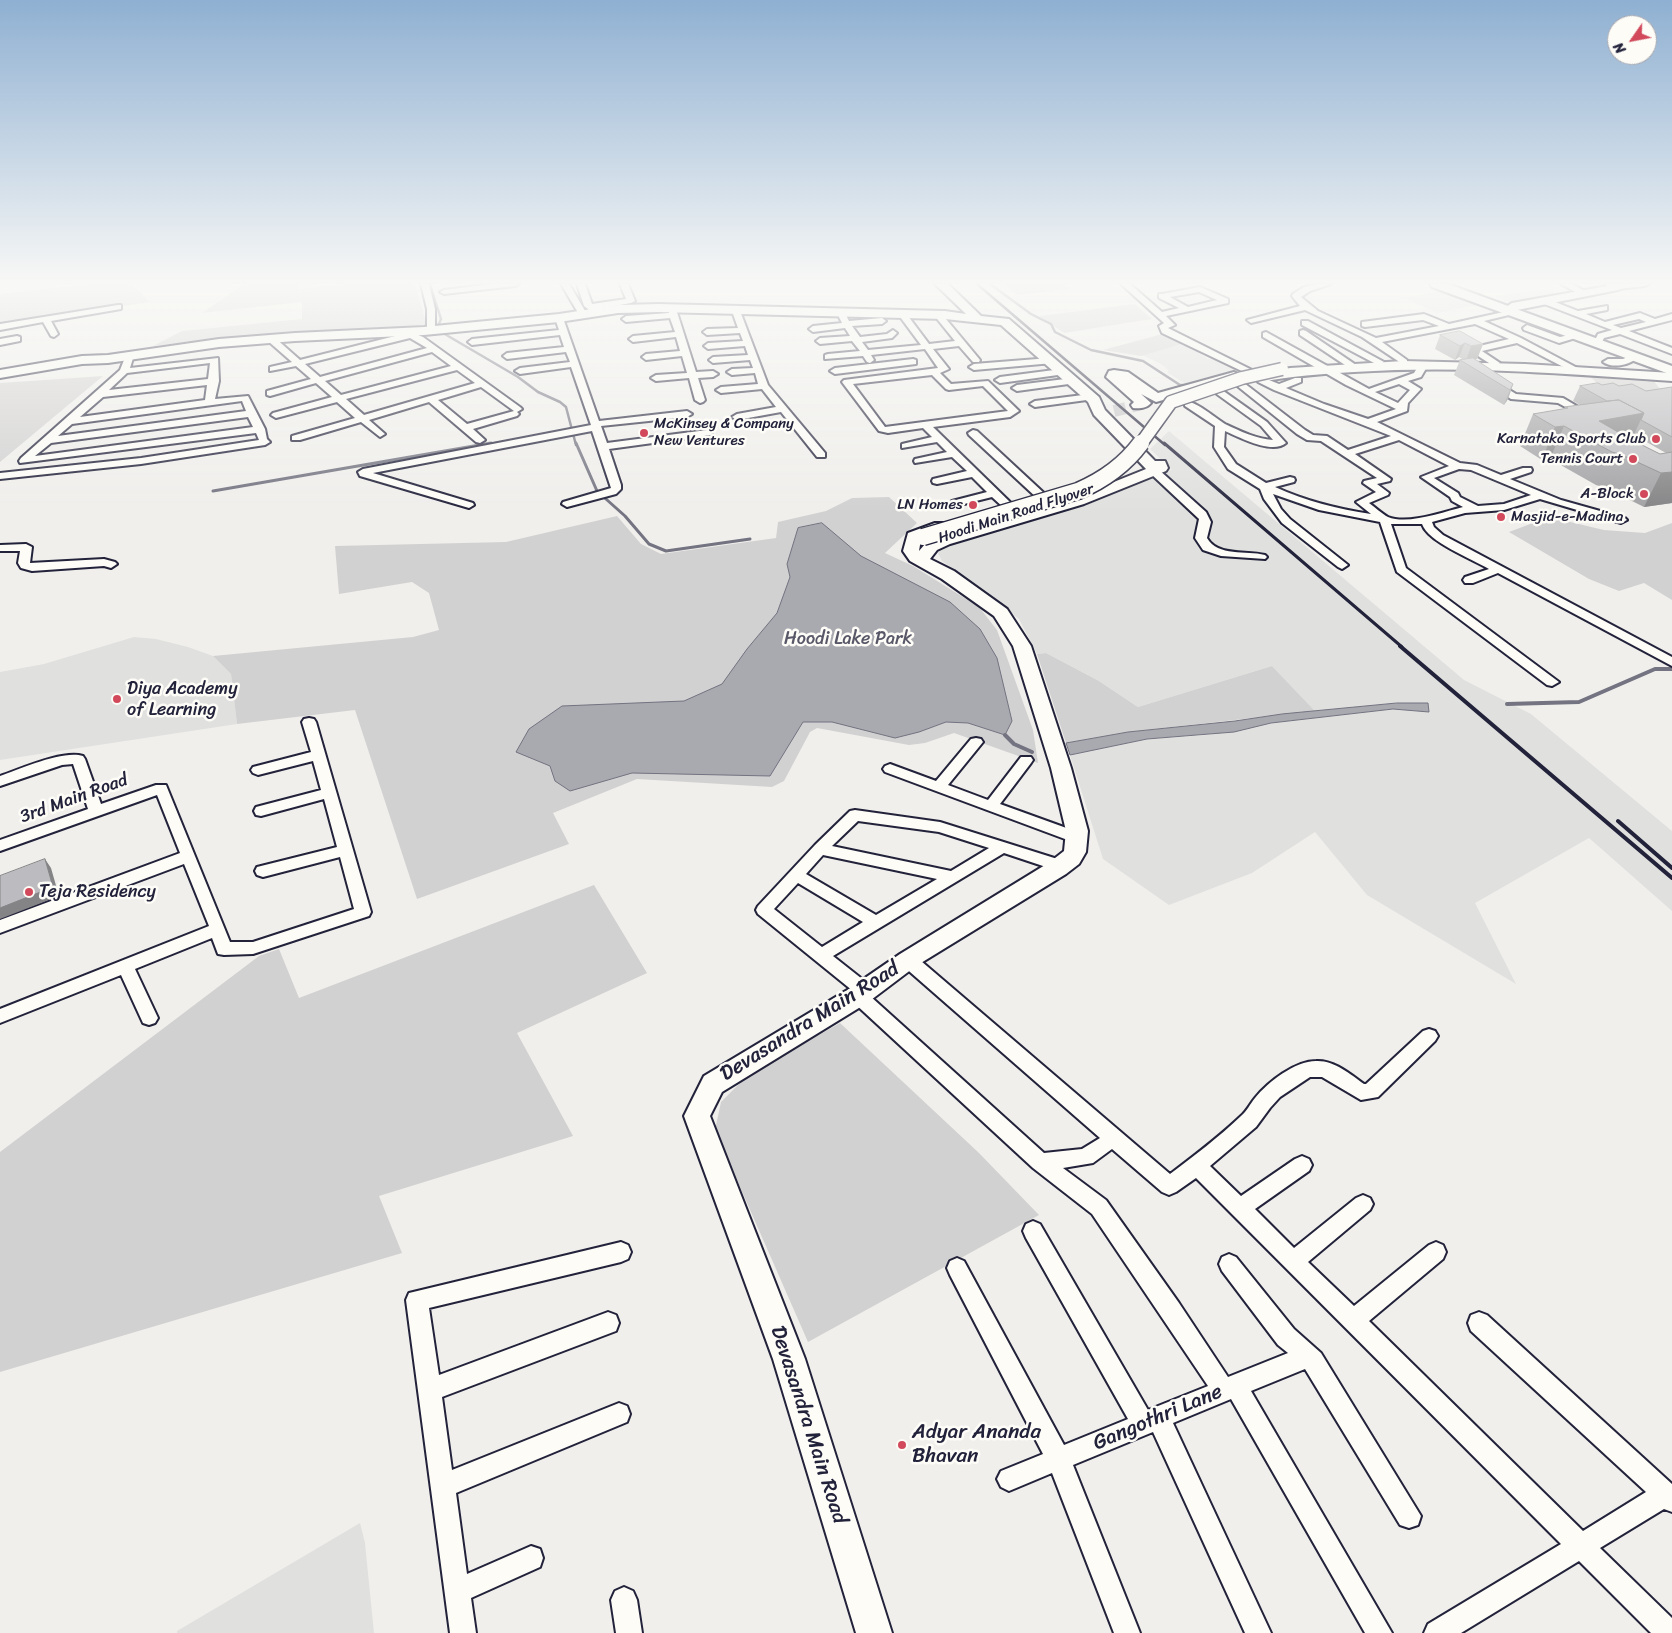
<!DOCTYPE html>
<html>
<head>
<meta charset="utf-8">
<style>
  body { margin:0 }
  #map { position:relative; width:1672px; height:1633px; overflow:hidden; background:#f0efec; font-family:Sriracha,sans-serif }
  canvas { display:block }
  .north { position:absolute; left:1607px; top:15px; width:50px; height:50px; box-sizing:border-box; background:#fdfcf7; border:1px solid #a5a5ac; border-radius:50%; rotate:237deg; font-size:14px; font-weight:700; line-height:20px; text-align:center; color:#22223b }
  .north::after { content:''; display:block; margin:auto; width:18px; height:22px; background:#d1495b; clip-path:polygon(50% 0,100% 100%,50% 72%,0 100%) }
</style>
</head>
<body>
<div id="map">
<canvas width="1672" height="1633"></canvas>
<div class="north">N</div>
</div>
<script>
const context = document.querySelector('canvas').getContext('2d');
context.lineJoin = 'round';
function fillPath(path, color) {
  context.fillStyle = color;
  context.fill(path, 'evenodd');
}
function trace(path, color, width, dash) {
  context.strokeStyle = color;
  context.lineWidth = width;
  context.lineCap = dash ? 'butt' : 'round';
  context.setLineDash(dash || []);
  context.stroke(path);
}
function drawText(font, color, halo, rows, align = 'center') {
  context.font = font + ' Sriracha,sans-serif';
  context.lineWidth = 5;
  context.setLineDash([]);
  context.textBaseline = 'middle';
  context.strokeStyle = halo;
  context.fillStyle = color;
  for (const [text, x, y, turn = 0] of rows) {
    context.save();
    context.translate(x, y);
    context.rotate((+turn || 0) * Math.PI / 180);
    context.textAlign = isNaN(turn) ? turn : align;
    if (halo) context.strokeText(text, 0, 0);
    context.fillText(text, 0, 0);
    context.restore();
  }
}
const built = new Path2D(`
  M1549,289l11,7 -46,8 -20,-8z
  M1445,290l38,14 -46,9 -33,-15z
  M1185,343l23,16 5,-1 29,14 -54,14 -21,-14 2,-1 -8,-7 -21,-10z
  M1169,431l295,249 67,34 141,117v80l-83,-73 -114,65 41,81 -149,-89 -52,-63 -63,41 -83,32 -66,-46 -33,-104 77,-16 60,-4 64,-12 122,-14 36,2 -1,-8h-31l-82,8 -43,-45 -134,41 -39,-26 -53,-28 -9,1 -18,-35 -77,-58 -4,-8 5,-7 149,-46 73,-30h7l-22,-21z
  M134,637l22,2 32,8 25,9 18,18 6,50 -237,36v-88l44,-8z
  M360,1523l5,20 9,90h-197v-2z`);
const green = new Path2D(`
  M89,284h42l19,18 -150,23v-31z
  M244,284h55v5l47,-5h69l12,41 -178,10 -96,11 29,-15 120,-12v-17l-100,11z
  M1003,284h62l6,5 -54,6z
  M1135,304l17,15 -88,14 -25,-17z
  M1166,333l19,10 -44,13 -38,-6z
  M1587,374l66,6 15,19 -60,-6z
  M103,376l-103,86v-79z
  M889,497l28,26 -32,30 28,13 66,41 18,23 36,100 5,33 -84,-30 -29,10 -16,2 -92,-17 -7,4 -26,49 -12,6 -135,-8 -84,34 16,31 -152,55 -62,-189 -118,14 -6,-50 -18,-18 200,-19 26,-7 -10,-37 -17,-11 -73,12 -4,-48 171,-4 111,-26 24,28 20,10 115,-16 2,-16 48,-11 26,-13z
  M1549,517l55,13 41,3 27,-10v77l-28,-17 -25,8 -30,-12 -80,-47z
  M1046,653l53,28 39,26 134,-41 43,45 -187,21 -62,11 -29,-89z
  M594,885l53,88 -130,60 56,103 -194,60 23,57 -402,119v-220l259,-196 20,-7 20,49z
  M840,1023l139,130 60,62 -231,127 -93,-212 6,-28 27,-27z`);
const water = new Path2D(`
  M822,523l39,33 89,46 30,27 17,29 15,63 -7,14 -37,-12 -22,-1 -27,10 -24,6 -63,-16h-29l-33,54 -138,-3 -62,18 -15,-10 -5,-15 -34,-14 13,-23 33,-23 122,-5 38,-17 25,-35 30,-36 13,-36 -3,-13 11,-36z
  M1397,703h31l1,9 -36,-3 -122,14 -37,9 -87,7 -77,16 -4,-12 62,-11 107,-11 47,-7z`);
const streamFar2 = new Path2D(`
  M430,284l11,35 -3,7 5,7 75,44 20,15 22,10 6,5 10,38
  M990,284l41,30 20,10 4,8 36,18 52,11 37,24h12
  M484,445l42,-7`);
const streamFar1 = new Path2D(`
  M576,443l21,48 28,25 24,28 17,7 84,-12
  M213,491l278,-48`);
const stream = new Path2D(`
  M1507,704l72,-2 76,-33h17
  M1005,735l9,9 18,8`);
const secondaryTunnel = new Path2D(`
  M1114,411l24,-6`);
const street = new Path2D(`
  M421,284h8l6,25v21l-4,3 -4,-3v-21z
  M492,284h27l-4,2 -71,8 -4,-2 4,-2z
  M561,284h8l18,30 -1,2h-6z
  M577,284h8l7,20 34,-5 -6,-15h8l7,17 -4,2 -34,6 -1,4h-6l-2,-4 -4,-3z
  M1121,284h9l32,28 17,-4 -20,-10v-4h3l38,-7 28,12v4l-62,13 9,9 -7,3 88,44 -5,3 -3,-1 -86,-41 -3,-7 5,-3zM1199,292l18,8 -29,7 -18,-10z
  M1317,284h14l-21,7 -9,6 17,14 58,27 63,-12 -16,-6 -58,7 -3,-1v-4l62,-8 25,10 68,-15v4l-33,8 37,17 62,33 -5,3 -3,-1 -58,-30 -35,8 18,12 -2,2h-6l-34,-22 4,-3 13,7 34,-8 -34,-15 -93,18 25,18v4l-3,1 -42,-28 -57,-27 -54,13 -4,-3 53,-14 -8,-10 1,-2 11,-7z
  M1561,284h11l18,10 -7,2z
  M1622,284h27l-4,2 -27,3 -4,-2z
  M1539,298h6l33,13 29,-5v4l-21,4 19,8 35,-9 15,6 17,-5v6l-43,11 43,17v6l-52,-20 -16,4 -2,4h-6l-1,-2 3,-6 14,-4 -73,-28zM1639,319l7,3 -25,6 -8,-3z
  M118,305h3v4l-70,12 7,13 -4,3 -3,-1 -8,-14 -43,8v-6z
  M669,307l7,2 20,63 17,-1 5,3 -5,3 -15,1 7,22 -2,2 -3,1 -5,-3 -6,-22 -33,3 -5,-3 5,-3 31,-2 -5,-17 -36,4 -4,-3 4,-3 34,-3 -4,-14 -43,5 -4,-3 4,-3 42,-4 -5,-14 -44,4 -4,-3 4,-3 43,-3z
  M733,309l7,2 28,74 57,68v4h-8l-36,-45 -44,8 -5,-3 5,-3 39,-7 -14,-18 -41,4 -5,-3 5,-3 37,-3 -3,-11 -23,2 -5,-3 5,-3 21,-1 -3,-8 -37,3 -4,-3 4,-3 35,-2 -3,-9 -37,3 -4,-3 4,-3 35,-2 -3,-8 -33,2 -4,-3 4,-3 31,-1 -6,-17z
  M841,310l3,1 5,10 33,-3 4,3 -4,3 -30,2 8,11 27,-3 6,-4 4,3 -5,5 -30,4 6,8 53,-5 -23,-31 4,-3 3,1 24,32 26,-3 -21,-26 7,-2 39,47 -1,2h-6l-14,-16 -26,3 16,20 -9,4 11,11 37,-3 31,30 -9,6 -77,10 79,77 1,2 -1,2h-8l-12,-11 -36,9 -4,-1 -1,-2 1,-2 35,-9 -15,-15 -35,7 -4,-1 -1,-2 1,-2 34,-8 -15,-14 -37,6 -1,-2 1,-2 32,-7 -10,-10 -35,6v-4l30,-7 -9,-9 -35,5 -9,-2 -37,-49 2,-2 94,-12 -13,-19 -54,6 3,5 -4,3 -3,-1 -4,-6 -38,3v-4l3,-1 32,-3 -8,-10 -32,3 -4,-3 4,-3 30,-2 -5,-8 -32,4 -4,-3 4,-3 29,-3 -5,-10zM932,375l14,14 3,1 34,-4 25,25 -123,16 -32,-43z
  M559,315l4,3 36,103 88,-10 5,3 -5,3 -86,9 6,17 100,-13 5,3 -1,2 -102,14 12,36v4l-5,5 -49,13 -5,-3 1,-2 48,-14 -19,-57 -219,42 100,30 1,2 -5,3 -109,-32 -2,-4 5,-3 228,-44 -20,-58 -51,7 -5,-3 5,-3 50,-6 -4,-10 -59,7 -4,-3 4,-3 57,-6 -4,-12 -88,10 -4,-3 4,-3 87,-9 -4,-12z
  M1302,321h6l76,41 -5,3 -3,-1 -74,-39z
  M1527,325l33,12 18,-4 4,3 -23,7 -35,-13 -1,-2z
  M1303,330l3,1 50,34 -5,3 -3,-1 -48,-32v-4z
  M411,332l12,5 97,70 2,2 -5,3 2,2 -2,2 -44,13 12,11 -5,3 -4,-1 -47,-40 -60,18 16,14 -5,3 -19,-15 -61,18h-8v-4l63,-18 -18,-16 -61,16 -5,-3 2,-2 59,-16 -16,-14 -46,13 -3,-1v-4l44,-12 -15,-13 -26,5v-4l22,-5 -24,-21v-4h6l26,23zM410,338l17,10 -107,29 -15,-13zM432,352l19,14 -110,29 -16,-14zM457,370l18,13 -111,32 -18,-16zM481,387l33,24 -47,13 -29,-24z
  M1266,332l103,57 45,-16 6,-10h6l2,2 -7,12 -13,4 13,8 -13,14 -1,8 -30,11 83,41 17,2 24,10 22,-7h8l1,2 -1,2 -21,7 51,21 64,18 2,2 -6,3 -81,-24 -36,11 -39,3 -33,9 2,5 9,8 229,122v9l-174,-93 -25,10h-8l-2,-3 2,-3 24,-8c-17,-10 -61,-27 -67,-45h-31l15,44 153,114 -7,4 -5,-1 -150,-113 -17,-50 -61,-12 -46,-16 8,15 9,10 58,46 -6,4 -4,-2 -56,-44 -18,-24 -4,-10 -32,-20 -14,-22 1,-21 -30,-20v-4c10,-2 30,16 40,22 15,7 31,15 48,16l-12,-14 -47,-34 2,-2h6l45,32 19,21c-14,12 -47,-6 -61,-12l-1,16 12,17 30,19 24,-6 4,1 1,2 -1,2 -19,5c31,14 63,22 96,27l-15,-12 20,-10 -13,-9 1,-2 13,-3 -56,-37 -14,-1 -10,-6 -61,-49 2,-2h6l61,47 8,5 14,1 21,14 43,-14 -117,-46 -16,-8v-4h6l15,6 16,-6h6v4l-15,6 38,16 44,15 28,-10 -50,-24 -83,-48v-4zM1399,384l11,6 -12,13 -23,-11zM1399,440l50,26 -28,11 29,20 2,4 11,6c-20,5 -55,18 -75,10 -6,-3 -13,-10 -19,-14l19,-8 1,-2 -12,-9 13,-3 1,-2 -36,-25zM1459,469l12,1 60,25 -27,9 -26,2 -18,-9 -2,-4 -24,-15z
  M17,336l3,1v4l-20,4v-6z
  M130,352l4,3 -4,13 88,-10 1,23 -4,18 33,-3 17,33 2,10 3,3 -5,3 -124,19 -141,15v-6l141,-15 118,-18 -3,-7 -236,30 -1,-2 2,-3 99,-88 6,-15zM210,363l-2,16 -99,11 18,-17zM207,385l-2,15 -125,17 23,-20zM242,401l4,10 -188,25 14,-12zM248,417l5,10 -218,29 16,-13z
  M1634,354l4,3c-8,8 -25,12 -35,5l5,-3h15z
  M1050,358l3,1v4l-79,7 -5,-3 5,-3z
  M913,359l3,1v4l-81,10 -5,-3 5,-3z
  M1062,369l5,3 -2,2 -65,9 -5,-3 5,-3z
  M1073,378l5,3 -2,2 -59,8 -5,-3 5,-3z
  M1493,380l23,14 47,4 29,17 -5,3 -3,-1 -26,-14 -47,-4 -21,-14v-4z
  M1091,394l3,1v4l-59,8 -5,-3 5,-3z
  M973,430l4,1 68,63 1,2 -1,2h-8l-68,-63 -1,-2z
  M1154,468l4,1 48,43 5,10 -4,16c11,19 39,12 58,17l2,2 -2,2 -44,-3 -18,-6 -8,-12 4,-19 -49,-46 -1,-2z
  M26,544l6,3 -2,16 74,-4 11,3 2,2 -6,4 -7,-2 -72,5 -11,-3 -3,-5 2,-12h-20v-6z
  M309,718l5,1 2,3 55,190 -2,4 -116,38 -29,1 -6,-1 -6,-16 -77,31 23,49 -3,5 -6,2 -6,-2 -22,-48 -121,48v-14l209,-83 -25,-62 -184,69v-13l180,-67 -23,-58 -157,56v-11l88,-31 -15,-45 -11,1 -62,21v-10c21,-7 62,-26 83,-20l2,3 16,45 55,-19h10l64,157h23l101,-33 -14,-52 -77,20 -6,-2 -2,-4 2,-4 80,-20 -13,-48 -63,17 -5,-1 -2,-4 2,-4 65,-17 -8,-29 -55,14 -5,-2 -2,-3 2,-3 58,-15 -9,-30 2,-3z
  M976,738l5,1 2,3 -35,43 40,15 33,-43h10l2,3 -2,3 -31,41 83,30 3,4 -3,4 -5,1 -5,-1 -188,-70 -2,-3 2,-3 5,-2 46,17 35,-42z
  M855,810l85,12 127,40 2,4 -2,4 -6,2 -57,-19 -171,103 38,30 3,5 -4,5 174,157 38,-4 18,-11 -198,-173 -2,-5 2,-5 6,-1 6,1 256,219c24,-18 49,-37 71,-58 6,-5 9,-12 14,-18 13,-16 40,-37 61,-37 18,-1 34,13 48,23h2l57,-53 6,-2 6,2 3,5 -3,5 -57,56 -17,3 -39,-23h-12l-30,20 -10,11 -14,19 -46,39 31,30 54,-37 7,-3 7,3 3,6 -3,6 -54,38 39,39 62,-50 7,-3 7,3 3,6 -3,6 -62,52 46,44 75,-61 7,-3 7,3 3,7 -3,7 -74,62 214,210 63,-39 -175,-161 -3,-8 3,-8 8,-3 8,3 185,169v28l-8,-3 -64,39 72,70v15h-21l-72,-72 -118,72h-37l4,-9 133,-80 -365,-366 -20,14 -7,3 -7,-3 -50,-43 -19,14 -30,5 43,32 73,103 49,74 60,-24 -10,-8 -56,-74 -3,-7 3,-7 7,-3 7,3 58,72 27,24 100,163 -3,9 -9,3 -9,-3 -95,-156 -54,22 141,242h-27l-134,-234 -58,24 98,210h-26l-92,-201 -80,33 67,168h-26l-62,-160 -43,18 -8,-4 -4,-8 4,-8 42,-17 -93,-179 -3,-7 3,-7 7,-3 7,3 100,184 64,-26 -102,-181 -3,-7 3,-7 7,-3 7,3 108,186 60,-24 -116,-172 -59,-46 -181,-167 -3,-5 4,-5 -95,-77 -2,-4 2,-4 57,-61 35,-34zM858,821l81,11 50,16 -38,23 -119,-25zM823,855l114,24 -61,36 -70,-41zM798,883l65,39 -41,25 -48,-38z
  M621,1242l7,3 3,7 -3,7 -7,3 -192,46 10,67 169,-63 8,3 3,8 -3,8 -174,66 10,73 167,-67 8,3 3,8 -3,8 -171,71 11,81 64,-28 9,3 3,9 -3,9 -69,31 5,35h-26l-44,-333 3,-7z
  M624,1587l9,4 4,9 5,33h-26l-5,-33 4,-9z`);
const secondary = new Path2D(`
  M935,284h13l33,32 28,3 90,78 6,13 50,51h10l3,7 -2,3 -82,33 -134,40 -13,6 -7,9 24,12 53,38 24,37 40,122 17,63 -2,21 -7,12 -13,10 -150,92 -49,37 -145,89 -12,24 95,243 87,274h-36l-83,-274 -89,-243 20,-40 145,-87 51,-35 150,-92 14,-11 2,-20 -15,-63 -38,-122 -19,-30 -52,-37 -32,-18 -7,-10 5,-18 27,-10h12l2,3 -2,3 -26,10 -2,12 6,-7 13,-6 136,-40 72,-29 -52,-54 -6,-13 -87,-77 -56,-6 -286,-7 -41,1 -59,9 -135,13 -129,6 -76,6 -111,16 -26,1 -82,14v-8l82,-14 26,-1 111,-16 76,-6 129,-6 135,-13 59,-9 41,-1 286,7 21,3z
  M1606,284h15l3,3 -6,3 -106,21 -6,-4 6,-4 95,-17z
  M1403,361l122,3 147,9v8c-106,-7 -212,-16 -318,-9 -32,2 -63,4 -94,10l-7,-4 2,-3 35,-7z
  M1114,370l14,2 30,21 76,-21 7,4 -2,3 -83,23 -15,-8 10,9c-4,5 -12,6 -18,5l-2,-3 3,-3 -28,-25 3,-6z`);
const primary = new Path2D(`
  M1430,284h18l224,82v9l-240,-88z`);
const railFar2 = new Path2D(`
  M977,284l188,161`);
const railFar1 = new Path2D(`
  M1164,443l238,204`);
const rail = new Path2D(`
  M1400,646l272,232
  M1618,821l54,47`);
const secondaryBridgeFar1 = new Path2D(`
  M1140,445l31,-43 71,-24 40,-9`);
const secondaryBridge = new Path2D(`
  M923,537l155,-46c26,-11 46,-25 63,-48`);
const wall = new Path2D(`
  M1440,335l43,9 -6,15h-3l39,25 -5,15 -4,6 -50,-30 6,-15h4l-5,-3 -4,3 -20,-11z
  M1602,385l17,1 27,5 26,-4v116l-28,4 -38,-19 -10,-3 -46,-26 -8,1 -22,-14 13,-32 31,-5 1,-2 15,-2 -7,-4 7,-15zM1634,435l32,18 -6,1 -29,-14z`);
const shadedWall = new Path2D(`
  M1465,343l-6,14 -4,3 5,-14z
  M1483,344l-6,15 -11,2 5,-15z
  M1513,384l-5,15 -4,6 6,-15z
  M1644,413l-15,32 -30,-24z
  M1564,426l-14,33 -8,1 13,-33z
  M1672,472v31l-28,4 17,-34z
  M45,859l6,9 8,28 -59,23v-11z`);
const building = new Path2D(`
  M1460,331l23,13 -12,2 -6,-3 -5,3 -20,-11z
  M1473,358l40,26 -3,6 -50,-30z
  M1598,383l4,2 11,-2 6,3 13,-2 14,7 26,-4v50l-31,-17 3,-7 -25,-13 -12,1 -27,-15z
  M1619,400l25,13 -45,8 31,18 30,15 12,-2v20l-11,1 -39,-18 -10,-3 -48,-26 -9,1 -22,-13 35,-6 -3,-1z
  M45,859l8,28 -53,21v-32z`);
const markers = [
  [644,433,5,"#d1495b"],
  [1656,439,5,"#d1495b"],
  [1633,459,5,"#d1495b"],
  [1644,494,5,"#d1495b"],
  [973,505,5,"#d1495b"],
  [1501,517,5,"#d1495b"],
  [117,699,5,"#d1495b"],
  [29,892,5,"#d1495b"],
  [902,1445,5,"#d1495b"]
];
const farPoinames = [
  ["McKinsey & Company",654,424,"left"],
  ["New Ventures",654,441,"left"],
  ["Karnataka Sports Club",1646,439],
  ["Tennis Court",1623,459],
  ["A-Block",1634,494],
  ["LN Homes",963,505],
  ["Masjid-e-Madina",1511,517,"left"]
];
const farStreetnames = [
  ["Hoodi Main Road Flyover",1016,514,-18]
];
const parkNames = [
  ["Hoodi Lake Park",848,639]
];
const poiNames = [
  ["Diya Academy",127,689],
  ["of Learning",127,710],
  ["Teja Residency",39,892]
];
const streetNames = [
  ["3rd Main Road",74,799,-20]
];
const nearStreetnames = [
  ["Devasandra Main Road",810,1022,-32],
  ["Gangothri Lane",1158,1418,-23],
  ["Devasandra Main Road",808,1425,72]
];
const nearPoinames = [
  ["Adyar Ananda",912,1433],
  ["Bhavan",912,1457]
];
fillPath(built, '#e0e0df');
fillPath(green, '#d2d1d1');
fillPath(water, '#a9a9b0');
trace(water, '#737381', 1);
trace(streamFar2, '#737381', 2.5);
trace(streamFar1, '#737381', 3);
trace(stream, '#737381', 4);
trace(secondaryTunnel, '#c7c6c9', 12, [12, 6]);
trace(street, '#22223b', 4);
trace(secondary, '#22223b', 4);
trace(primary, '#22223b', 4);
fillPath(street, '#fdfcf7');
fillPath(secondary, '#fdfcf7');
fillPath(primary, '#fdfcf7');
trace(railFar2, '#22223b', 2.5);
trace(railFar1, '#22223b', 3);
trace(rail, '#22223b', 4);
trace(secondaryBridgeFar1, '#22223b', 15, []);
trace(secondaryBridge, '#22223b', 19, []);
trace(secondaryBridgeFar1, '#fdfcf7', 12);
trace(secondaryBridge, '#fdfcf7', 16);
fillPath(wall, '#a2a2a5');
fillPath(shadedWall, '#848486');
fillPath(building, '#bcbcc0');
trace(building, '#848486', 1);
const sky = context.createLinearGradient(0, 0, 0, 513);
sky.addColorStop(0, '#8fb0d2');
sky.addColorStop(0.55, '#f8f8f6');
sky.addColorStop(1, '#f8f8f600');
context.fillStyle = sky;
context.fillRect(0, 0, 1672, 513);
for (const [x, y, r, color] of markers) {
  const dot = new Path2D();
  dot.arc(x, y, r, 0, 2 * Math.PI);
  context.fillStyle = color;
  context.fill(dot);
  trace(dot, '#fdfcf7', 2);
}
drawText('15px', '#22223b', '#fdfcf7', farPoinames, 'right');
drawText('15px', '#22223b', '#fdfcf7', farStreetnames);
drawText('18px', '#575768', '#fdfcf7', parkNames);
drawText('18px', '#22223b', '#fdfcf7', poiNames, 'left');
drawText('18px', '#22223b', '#fdfcf7', streetNames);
drawText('21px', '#22223b', '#fdfcf7', nearStreetnames);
drawText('21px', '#22223b', '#fdfcf7', nearPoinames, 'left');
</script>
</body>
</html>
